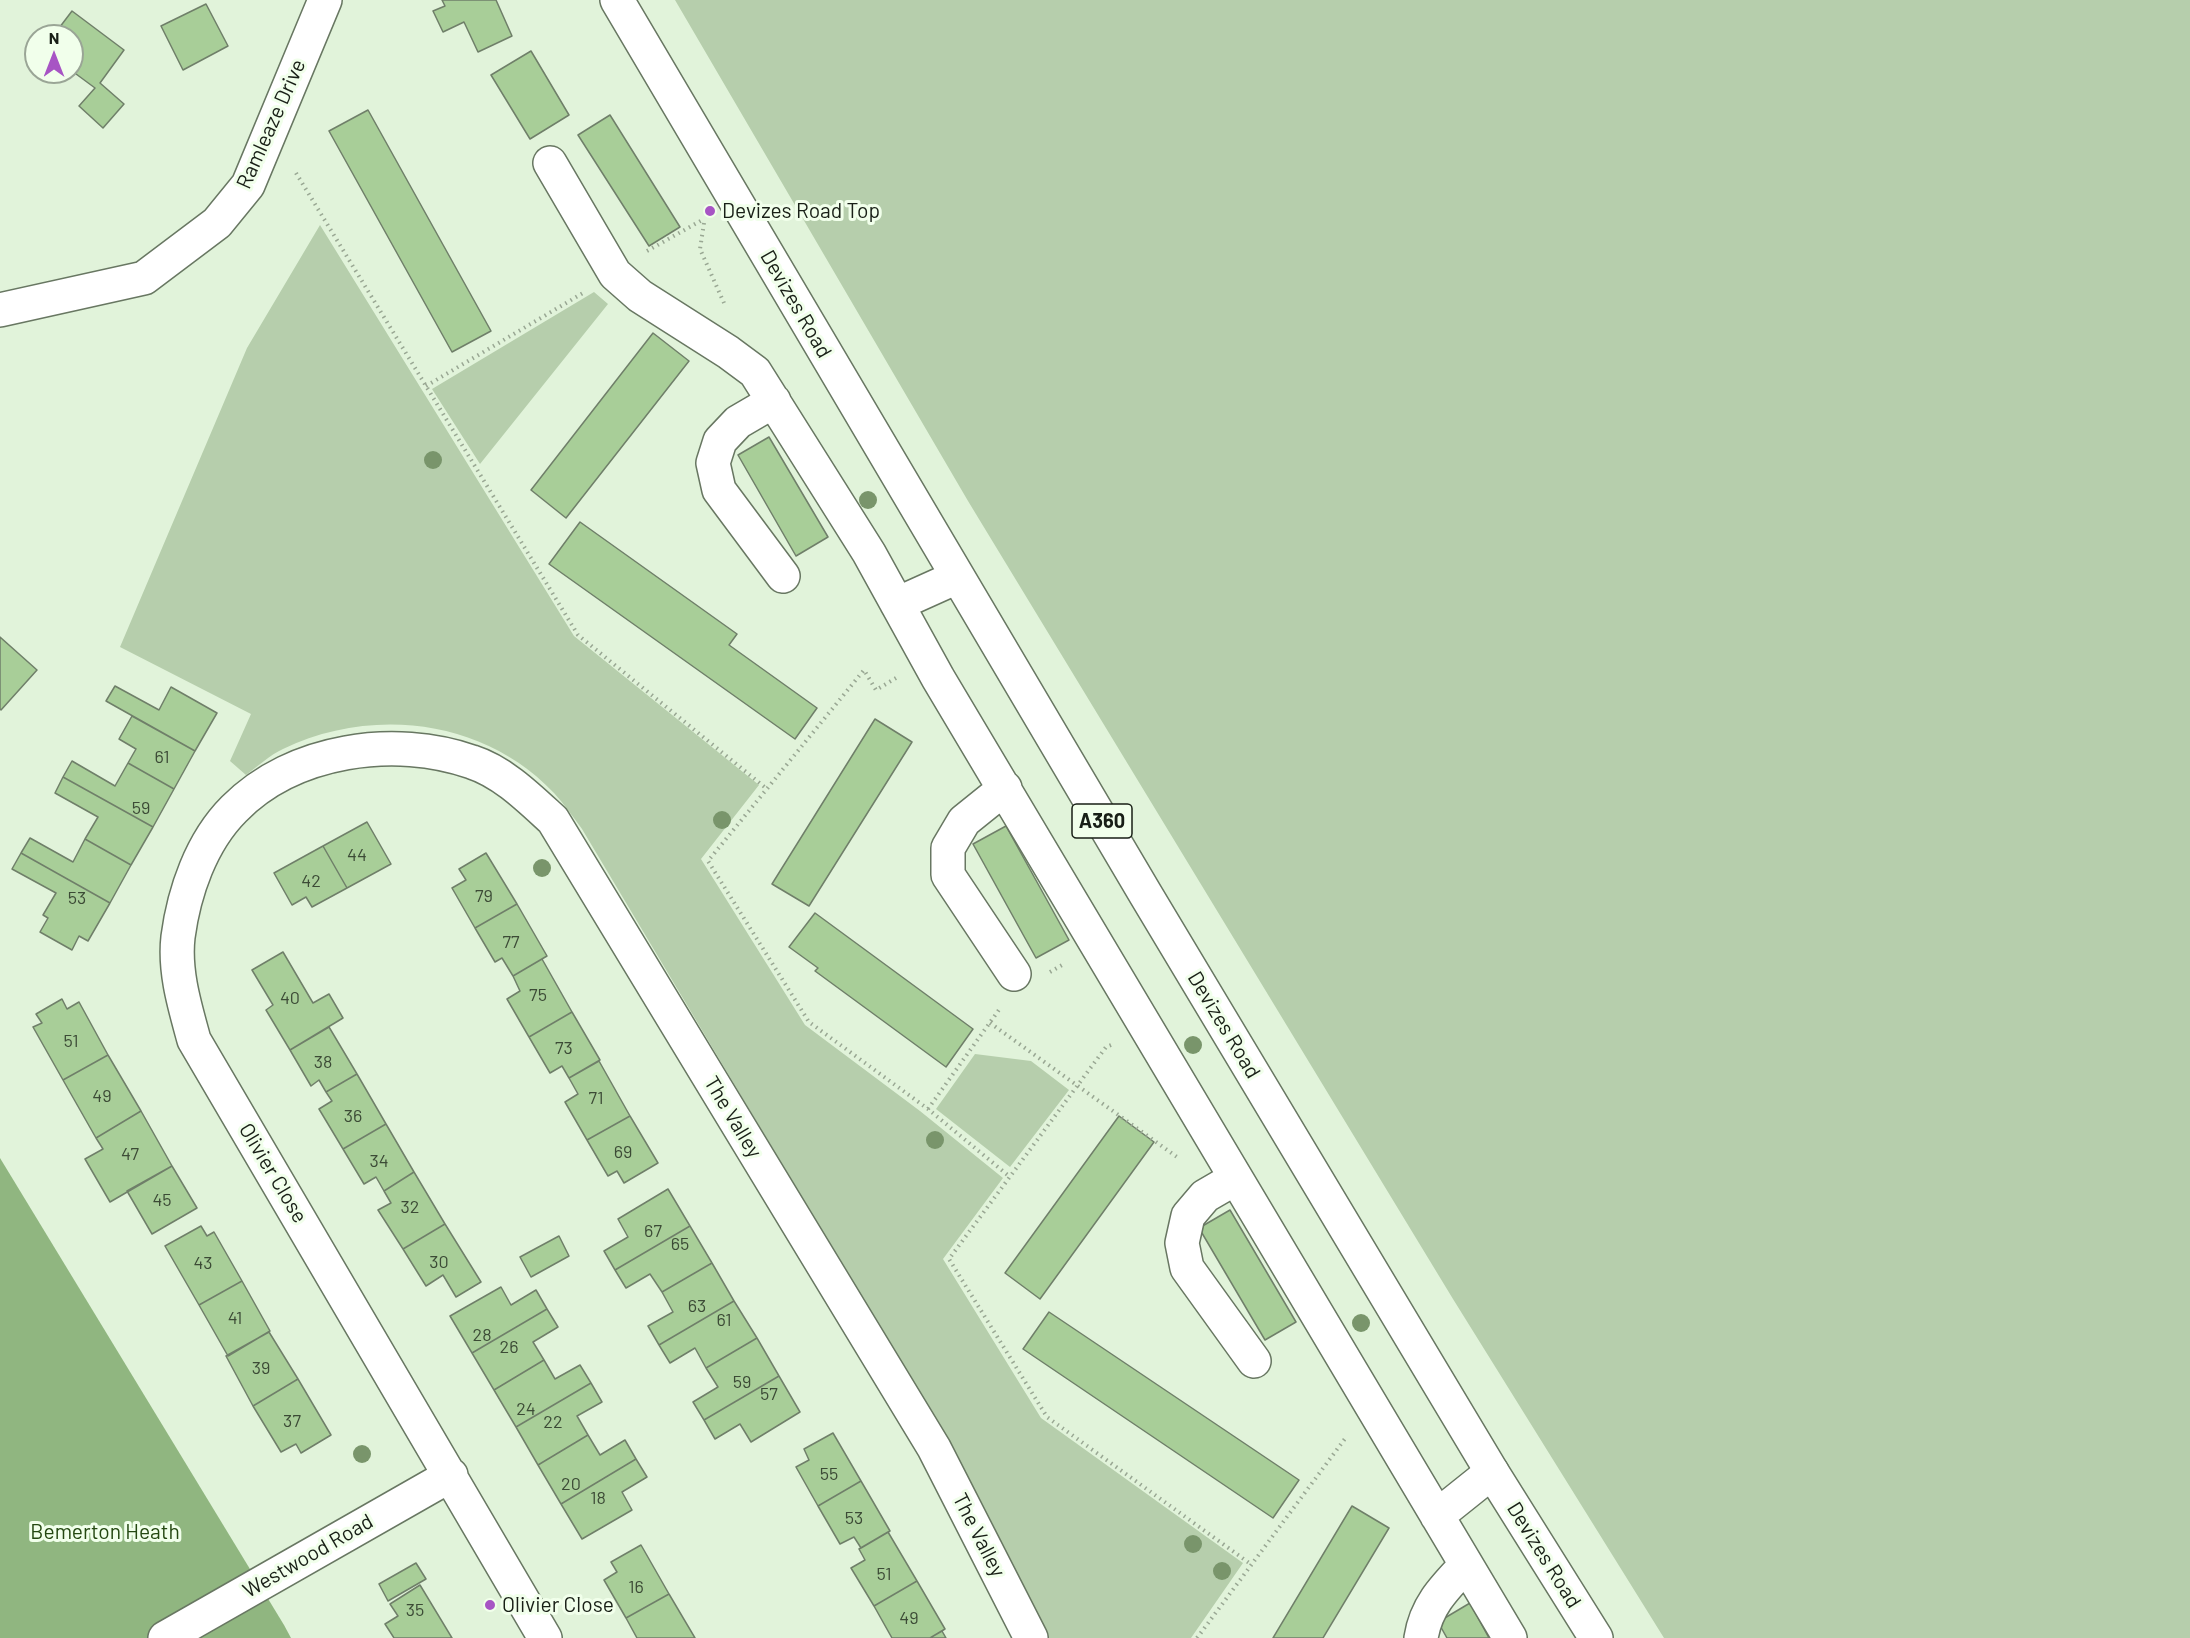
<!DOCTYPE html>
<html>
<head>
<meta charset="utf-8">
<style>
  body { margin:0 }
  #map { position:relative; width:2190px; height:1638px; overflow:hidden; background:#e1f3da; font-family:Barlow,sans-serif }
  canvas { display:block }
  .north { position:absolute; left:24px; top:24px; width:60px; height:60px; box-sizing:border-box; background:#f1ffeb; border:2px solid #9aa596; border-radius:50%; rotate:0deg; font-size:16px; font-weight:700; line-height:24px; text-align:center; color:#181f16 }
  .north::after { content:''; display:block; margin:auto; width:21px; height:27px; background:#a754c4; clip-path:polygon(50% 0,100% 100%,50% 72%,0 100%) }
</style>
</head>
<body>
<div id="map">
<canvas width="2190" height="1638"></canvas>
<div class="north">N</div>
</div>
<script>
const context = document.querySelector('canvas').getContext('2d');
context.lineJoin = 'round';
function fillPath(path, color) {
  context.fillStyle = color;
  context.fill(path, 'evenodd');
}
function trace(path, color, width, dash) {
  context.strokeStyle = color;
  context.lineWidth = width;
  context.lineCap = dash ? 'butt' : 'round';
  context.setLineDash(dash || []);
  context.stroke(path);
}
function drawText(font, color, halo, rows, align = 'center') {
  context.font = font + ' Barlow,sans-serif';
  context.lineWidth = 6;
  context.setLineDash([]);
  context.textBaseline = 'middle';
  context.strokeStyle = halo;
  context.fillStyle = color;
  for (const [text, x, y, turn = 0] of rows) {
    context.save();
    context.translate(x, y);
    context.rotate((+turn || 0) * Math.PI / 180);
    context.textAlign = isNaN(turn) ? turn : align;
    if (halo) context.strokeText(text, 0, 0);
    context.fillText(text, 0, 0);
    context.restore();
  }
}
const green = new Path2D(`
  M675,0h1515v1638h-526l-211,-339 -485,-798z
  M320,225l254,411 185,149 -58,74 104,166 115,86 83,67 -60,81 98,159 202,145 -52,75h-144l-56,-117 -69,-122 -340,-570c-9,-12 -18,-25 -28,-36 -70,-74 -182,-87 -271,-44 -13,6 -25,17 -37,26l-16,-14 21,-47 -131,-67 127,-299z
  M594,292l14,12 -128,160 -48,-75z
  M975,1054l56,7 38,29 -59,77 -74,-58z`);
const forest = new Path2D(`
  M0,1158l284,467 7,13h-291z`);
const building = new Path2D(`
  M442,0h54l16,36 -34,16 -14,-30 -21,10 -10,-21 12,-5z
  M206,4l22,42 -45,24 -22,-44z
  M72,11l52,39 -24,33 24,21 -21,24 -24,-22 16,-18 -23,-17v-35h-19z
  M531,51l38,64 -39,24 -39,-64z
  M368,110l123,221 -39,21 -123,-221z
  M610,115l70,112 -31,19 -71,-111z
  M653,333l36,28 -123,157 -35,-28z
  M769,437l59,100 -32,19 -58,-101z
  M580,522l157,112 -8,11 88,63 -22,31 -246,-175z
  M0,637l37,33 -36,40 -1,-1z
  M115,686l44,24 12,-23 46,26 -22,38 -89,-50z
  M132,716l63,35 -21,38 -46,-26 8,-14 -17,-10z
  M875,719l37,23 -103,164 -37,-22z
  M72,761l43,25 13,-23 46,26 -21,38 -90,-50z
  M63,777l90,50 -22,38 -46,-26 13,-22 -43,-24z
  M367,822l24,42 -44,24 -24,-42z
  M1006,826l63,114 -33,18 -63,-114z
  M30,838l43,24 12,-23 46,26 -21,38 -89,-50z
  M323,846l24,42 -35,19 -6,-10 -14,8 -18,-32z
  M21,853l89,50 -22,38 -9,-5 -7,14 -32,-18 8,-14 -5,-3 13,-22 -44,-24z
  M486,853l31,51 -42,24 -23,-40 14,-8 -7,-11z
  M517,904l30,52 -34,20 -11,-18 -7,4 -20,-34z
  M815,913l158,116 -27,38 -131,-96 3,-3 -29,-21z
  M283,952l30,51 16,-9 14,24 -53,32 -24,-40 7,-5 -21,-35z
  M542,959l30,53 -43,25 -22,-38 13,-8 -7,-15z
  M62,999l5,10 12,-7 29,53 -45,25 -30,-53 9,-4 -6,-9z
  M572,1012l28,48 -31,18 -7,-12 -12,7 -21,-36z
  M329,1027l28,47 -31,18 -7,-12 -8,6 -21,-36z
  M108,1055l33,56 -45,27 -33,-58z
  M599,1061l31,55 -43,24 -22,-38 13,-8 -9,-16z
  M357,1074l29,50 -43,25 -24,-40 13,-8 -6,-9z
  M141,1111l31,55 -62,36 -25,-43 18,-10 -7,-11z
  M630,1116l28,47 -34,20 -7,-12 -9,5 -21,-36z
  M1119,1116l35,26 -114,157 -35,-26z
  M386,1124l28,48 -30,19 -8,-14 -12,7 -21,-35z
  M172,1166l25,42 -45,26 -25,-43z
  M414,1172l31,52 -42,25 -25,-39 13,-7 -7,-12z
  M668,1189l22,37 -75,44 -11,-19 24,-14 -10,-18z
  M1230,1210l66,112 -31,18 -66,-112z
  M445,1224l36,58 -25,15 -13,-22 -17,11 -23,-37z
  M201,1226l6,10 7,-4 28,49 -43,24 -34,-59z
  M690,1226l22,37 -50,29 -12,-18 -24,14 -11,-18z
  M559,1236l10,20 -38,21 -11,-20z
  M712,1263l22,38 -75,44 -11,-19 25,-14 -11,-20z
  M242,1281l28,50 -42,25 -29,-51z
  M501,1287l10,18 25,-15 11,19 -75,44 -22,-37z
  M734,1301l23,37 -51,30 -11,-20 -25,15 -11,-18z
  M547,1309l11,18 -25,15 11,18 -50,30 -22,-37z
  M1049,1312l250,168 -26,38 -250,-169z
  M269,1332l29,47 -45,27 -27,-50z
  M757,1338l22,38 -75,44 -11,-18 25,-15 -12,-19z
  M544,1360l11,19 25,-14 11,18 -75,44 -22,-37z
  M779,1376l21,36 -49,30 -11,-18 -25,15 -11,-19z
  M298,1379l33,56 -30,18 -5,-9 -15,8 -28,-46z
  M591,1383l11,19 -25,14 11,19 -50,30 -22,-38z
  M833,1433l28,48 -43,25 -22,-39 13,-7 -5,-11z
  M588,1435l12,20 25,-15 11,19 -75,45 -23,-39z
  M636,1459l11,18 -25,15 10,18 -50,29 -21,-35z
  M861,1481l29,50 -29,17 -7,-11 -14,7 -22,-38z
  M1352,1506l37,22 -66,110h-50z
  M888,1532l29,49 -43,25 -23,-38 14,-8 -6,-11z
  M641,1545l28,49 -43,24 -22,-38 13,-8 -6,-10z
  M416,1563l10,16 -38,22 -9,-17z
  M917,1581l28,48 -15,9h-38l-18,-32z
  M420,1585l32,53h-58l-9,-14 13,-8 -8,-12z
  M669,1594l26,44h-58l-11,-20z
  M1470,1603l19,35h-42l-9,-16z
  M942,1631l4,7h-16z`);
const path = new Path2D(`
  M296,173l282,462 189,154
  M704,223l-4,26 24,54
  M647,251l57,-32
  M426,386l157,-93
  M896,678l-20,12 -12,-20 -156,191 101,161 119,87 82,68
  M1050,972l14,-8
  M990,1023l187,134
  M1111,1045l-5,2 -157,212 98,158 205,148
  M928,1109l73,-102
  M1197,1638l150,-202`);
const minor = new Path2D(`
  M550,163l65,111 25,22 88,56 27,20 114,181 69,125 572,960
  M0,310l144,-32 73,-55 31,-38 77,-185
  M774,401l-36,21 -18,19 -7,22 6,27 64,86
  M897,604l60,-27
  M1005,788l-41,33 -16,27v27l66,99
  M1236,1178l-31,18 -17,20 -6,27 5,25 67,93
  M1437,1516l55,-44
  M165,1638l286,-163
  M545,1638l-351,-598c-9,-33 -20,-68 -16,-103 6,-45 23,-95 56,-128 59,-60 161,-74 238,-47 31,10 57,36 81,58l381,628 97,190
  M1421,1638c5,-32 23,-50 45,-73`);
const major = new Path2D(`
  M617,0l529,895 346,577 104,166`);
const trees = [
  [433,460],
  [868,500],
  [722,820],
  [542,868],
  [1193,1045],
  [935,1140],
  [1361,1323],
  [362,1454],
  [1193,1544],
  [1222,1571]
];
const markers = [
  [710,211,6,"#a754c4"],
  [490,1605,6,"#a754c4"]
];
const numberNames = [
  ["61",162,757],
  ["59",141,808],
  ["44",357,855],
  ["42",311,881],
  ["79",484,896],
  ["53",77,898],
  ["77",511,942],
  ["75",538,995],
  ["40",290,998],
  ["51",71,1041],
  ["73",564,1048],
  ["38",323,1062],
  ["49",102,1096],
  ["71",596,1098],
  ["36",353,1116],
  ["69",623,1152],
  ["47",130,1154],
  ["34",379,1161],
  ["45",162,1200],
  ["32",410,1207],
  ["67",653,1231],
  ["65",680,1244],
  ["30",439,1262],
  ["43",203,1263],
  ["63",697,1306],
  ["41",235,1318],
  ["61",724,1320],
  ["28",482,1335],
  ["26",509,1347],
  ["39",261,1368],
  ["59",742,1382],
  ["57",769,1394],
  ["24",526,1409],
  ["37",292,1421],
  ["22",553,1422],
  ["55",829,1474],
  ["20",571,1484],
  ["18",598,1498],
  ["53",854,1518],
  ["51",884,1574],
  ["16",636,1587],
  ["35",415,1610],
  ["49",909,1618]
];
const shields = [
  [1102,821,60]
];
const shieldNames = [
  ["A360",1102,821]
];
const streetNames = [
  ["Ramleaze Drive",271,124,-66],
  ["Devizes Road",796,304,60],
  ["Devizes Road",1224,1025,59],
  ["The Valley",733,1117,59],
  ["Olivier Close",273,1173,59],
  ["The Valley",979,1535,63],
  ["Devizes Road",1544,1555,58],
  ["Westwood Road",308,1556,-30]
];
const poiNames = [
  ["Devizes Road Top",722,211],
  ["Olivier Close",502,1605]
];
const parkNames = [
  ["Bemerton Heath",105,1532]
];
fillPath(green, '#b6ceac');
fillPath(forest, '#90b680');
fillPath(building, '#a8ce98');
trace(building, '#6f7f69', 1.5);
trace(minor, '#687762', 36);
trace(major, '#687762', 36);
trace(path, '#99a793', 4, [1.5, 4.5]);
trace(minor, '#fff', 33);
trace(major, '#fff', 33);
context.fillStyle = '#79956b';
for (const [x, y] of trees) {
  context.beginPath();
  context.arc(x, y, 9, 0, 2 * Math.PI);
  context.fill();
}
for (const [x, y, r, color] of markers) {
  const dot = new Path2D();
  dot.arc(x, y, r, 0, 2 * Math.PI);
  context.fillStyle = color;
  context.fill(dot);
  trace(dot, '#f1ffeb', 2);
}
drawText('18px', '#3c4b36', null, numberNames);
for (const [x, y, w] of shields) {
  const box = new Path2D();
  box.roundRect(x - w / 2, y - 17, w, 34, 4.5);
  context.fillStyle = '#f1ffeb';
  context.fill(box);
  trace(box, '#181f16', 1.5);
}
drawText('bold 20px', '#181f16', null, shieldNames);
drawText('21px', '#181f16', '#f1ffeb', streetNames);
drawText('21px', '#181f16', '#f1ffeb', poiNames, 'left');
drawText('21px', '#244811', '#f1ffeb', parkNames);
</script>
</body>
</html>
